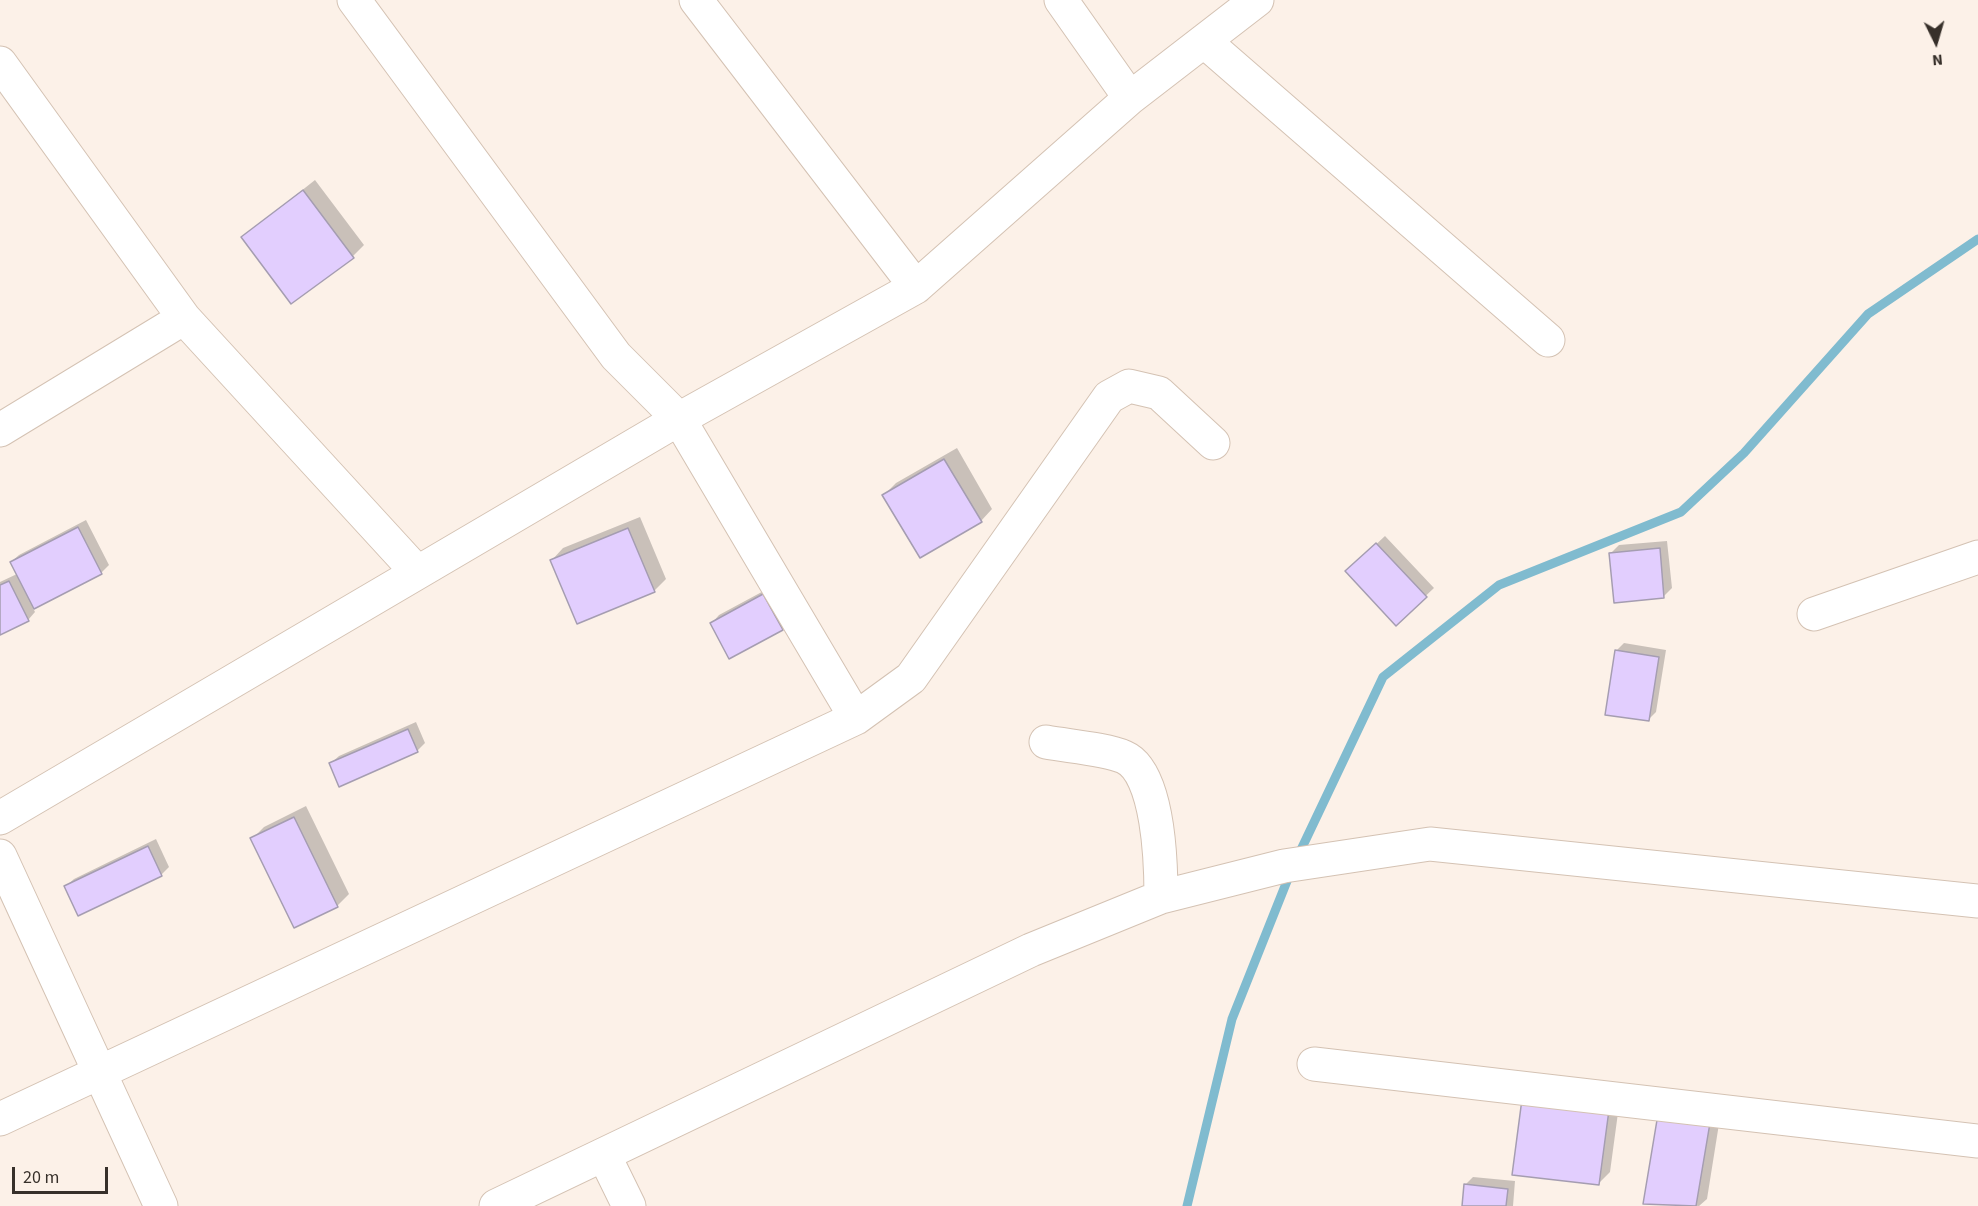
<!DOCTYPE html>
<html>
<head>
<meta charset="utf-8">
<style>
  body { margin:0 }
  #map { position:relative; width:1978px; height:1206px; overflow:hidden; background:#fcf1e8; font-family:"Source Sans 3",sans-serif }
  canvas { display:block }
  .north { position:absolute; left:1906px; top:12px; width:60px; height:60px; -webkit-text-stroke:4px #fcf1e8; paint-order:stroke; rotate:175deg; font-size:16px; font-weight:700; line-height:24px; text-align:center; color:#37302a }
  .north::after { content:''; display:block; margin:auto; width:21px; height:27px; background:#37302a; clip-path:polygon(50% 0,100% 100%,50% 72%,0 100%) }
  .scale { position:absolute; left:12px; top:1167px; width:96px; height:27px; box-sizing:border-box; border:3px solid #37302a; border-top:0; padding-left:8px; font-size:18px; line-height:21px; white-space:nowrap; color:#37302a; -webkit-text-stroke:4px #fcf1e8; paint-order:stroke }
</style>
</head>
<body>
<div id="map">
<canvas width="1978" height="1206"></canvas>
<div class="north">N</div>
<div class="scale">20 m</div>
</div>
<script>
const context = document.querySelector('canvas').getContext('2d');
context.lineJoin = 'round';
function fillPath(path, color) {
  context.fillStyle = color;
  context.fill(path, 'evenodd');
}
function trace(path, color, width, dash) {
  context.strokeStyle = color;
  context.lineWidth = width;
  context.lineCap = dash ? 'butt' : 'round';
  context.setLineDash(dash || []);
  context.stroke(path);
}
const shadow = new Path2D(`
  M315,180l49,65 -11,11 -110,-19z
  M957,448l35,61 -11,12 -97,-26 12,-12z
  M640,517l26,62 -12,12 -102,-31 11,-12z
  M86,520l23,45 -8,8 -68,35 2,4 -7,8 -28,13v-51l17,-8 -6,-12 8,-7z
  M1385,536l49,52 -38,36 -41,-60z
  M1667,541l5,47 -8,8 -53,-43 8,-8z
  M771,587l18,34 -7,7 -70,-5 7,-8z
  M1624,643l42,7 -10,62 -8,8 -32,-69z
  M416,722l9,21 -8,8 -86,12 8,-7z
  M306,806l43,88 -12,12 -85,-67 12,-12z
  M156,839l13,28 -8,8 -95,11 8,-7z
  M1620,1098l-10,74 -12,12 -84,-10z
  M1722,1105l-15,94 -8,7 -54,-3z
  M1473,1177l42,4 -2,25h-50l2,-21z`);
const stream = new Path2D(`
  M1298,856l85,-179 116,-92 182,-73 63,-59 124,-139 110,-75
  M1187,1206l45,-187 59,-148`);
const building = new Path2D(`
  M303,190l51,68 -63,46 -50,-67z
  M944,459l38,63 -62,36 -38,-63z
  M78,527l24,47 -68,35 -24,-47z
  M628,528l27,64 -78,32 -27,-64z
  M1376,543l51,54 -31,29 -51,-55z
  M1660,548l4,50 -50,5 -5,-50z
  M9,581l20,40 -29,14v-50z
  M763,594l20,36 -54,29 -19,-36z
  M1615,650l44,7 -10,64 -44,-6z
  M408,729l10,23 -79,35 -10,-24z
  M294,817l44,90 -44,21 -44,-90z
  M148,846l14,30 -84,40 -14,-30z
  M1522,1099l87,11 -10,75 -87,-10z
  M1659,1108l52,9 -15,89 -53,-2z
  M1464,1184l44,5 -2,17h-44z`);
const minor = new Path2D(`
  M354,0l262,356 63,63 177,299
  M696,0l220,287
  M1061,0l69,98
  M1204,41l344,299
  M0,63l184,255 233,254
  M0,430l184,-112
  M1814,614l164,-57
  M1046,742c21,4 60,7 78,15 35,15 37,108 37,140
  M0,818l679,-399 237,-132 214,-189 127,-98
  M0,856l161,350
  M1314,1064l664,77
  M0,1119l856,-401 55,-40 198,-281 20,-11 30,7 54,50
  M604,1155l25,51
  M496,1206l535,-256 130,-53 123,-31 146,-22 548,57`);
fillPath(shadow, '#0003');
trace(stream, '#80bbcf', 9);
fillPath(building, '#e2cefe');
trace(building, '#a59db1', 1.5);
trace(minor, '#d4c2b3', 35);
trace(minor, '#fff', 33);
</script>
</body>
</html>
